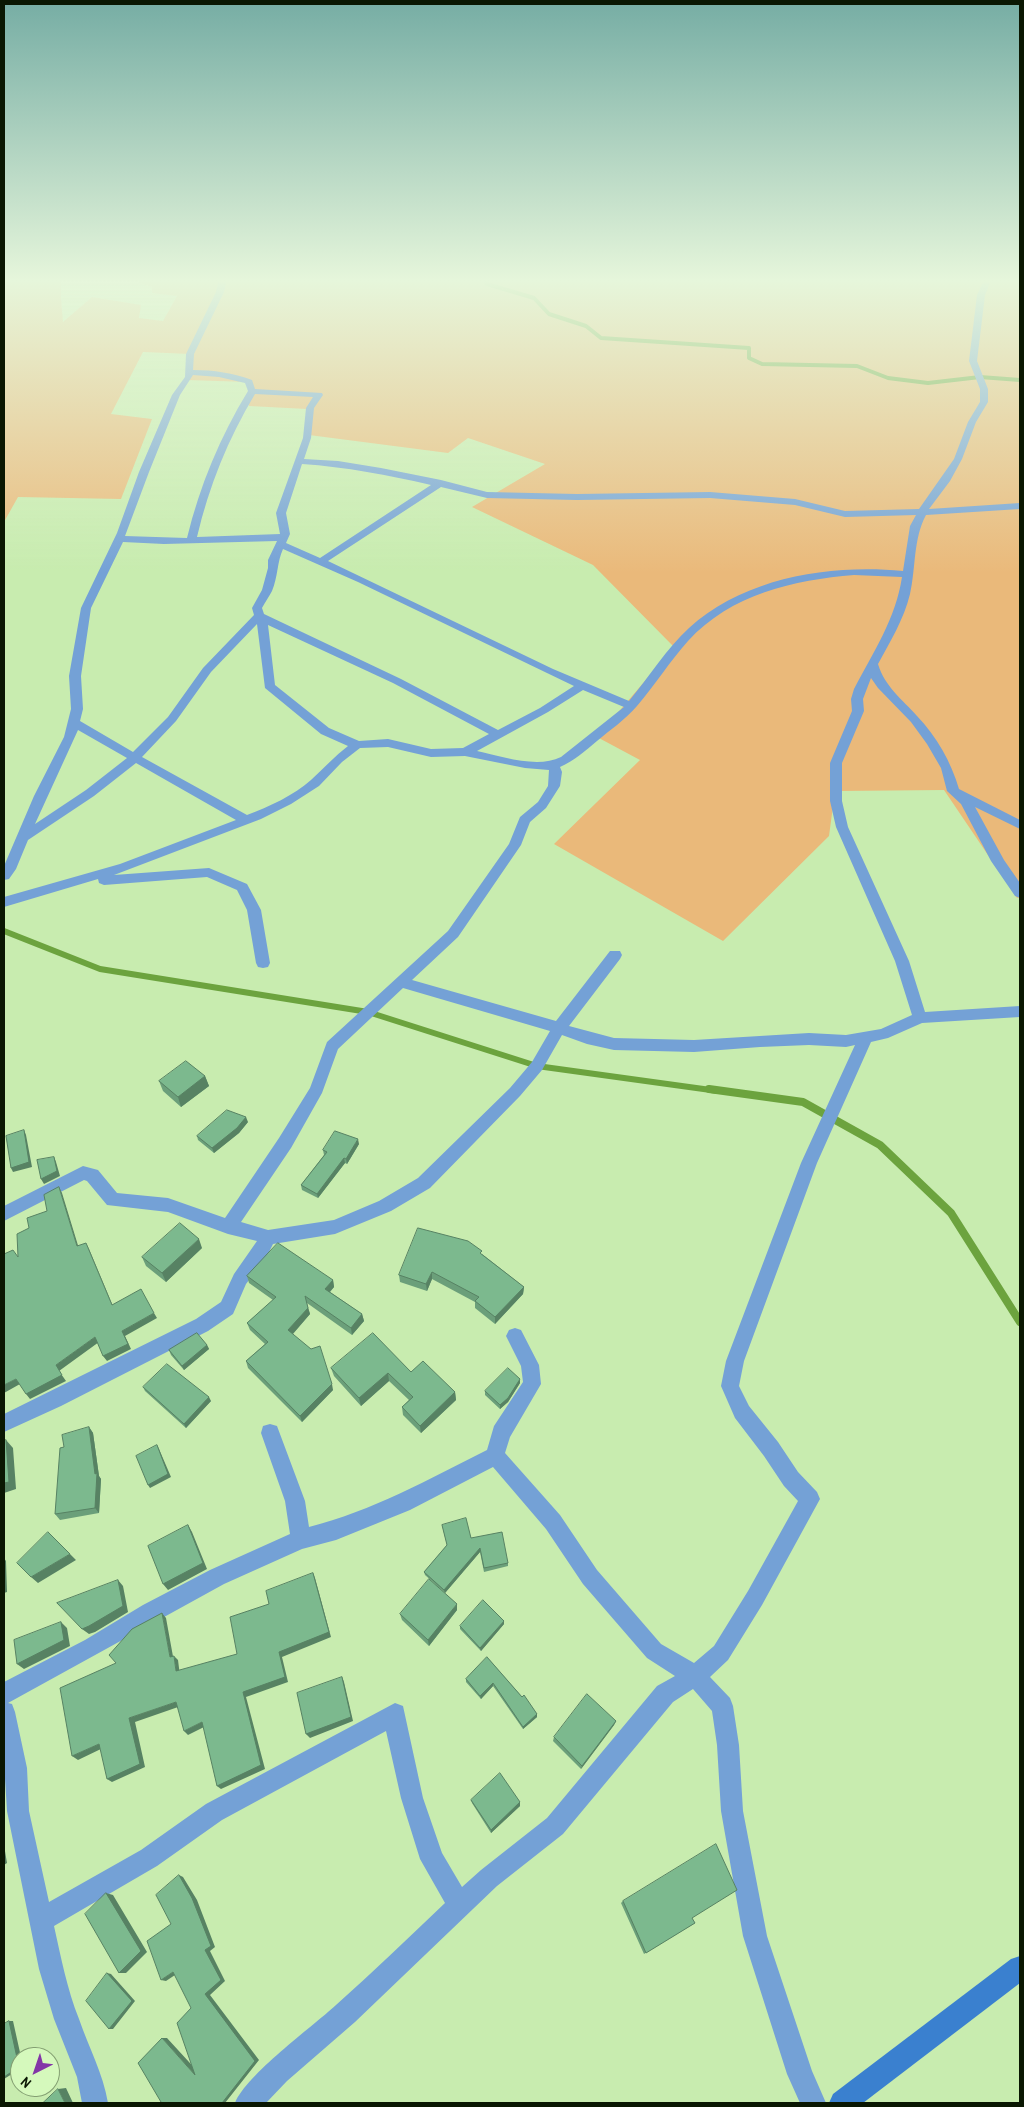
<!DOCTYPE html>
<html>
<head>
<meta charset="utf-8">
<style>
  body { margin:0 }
  #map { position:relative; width:1024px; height:2107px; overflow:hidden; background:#c8ecaf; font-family:"Archivo Narrow",sans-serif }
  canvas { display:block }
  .frame { position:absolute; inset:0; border:5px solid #0a1702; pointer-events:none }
  .north { position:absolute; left:10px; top:2047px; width:50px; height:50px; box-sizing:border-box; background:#d5f9bc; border:1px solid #849f72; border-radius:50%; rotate:221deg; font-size:14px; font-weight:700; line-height:20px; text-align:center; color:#0a1702 }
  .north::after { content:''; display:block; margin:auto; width:18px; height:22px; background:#8336a7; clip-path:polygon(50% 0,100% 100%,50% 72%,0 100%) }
</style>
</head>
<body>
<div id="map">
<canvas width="1024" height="2107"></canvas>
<div class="frame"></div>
<div class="north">N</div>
</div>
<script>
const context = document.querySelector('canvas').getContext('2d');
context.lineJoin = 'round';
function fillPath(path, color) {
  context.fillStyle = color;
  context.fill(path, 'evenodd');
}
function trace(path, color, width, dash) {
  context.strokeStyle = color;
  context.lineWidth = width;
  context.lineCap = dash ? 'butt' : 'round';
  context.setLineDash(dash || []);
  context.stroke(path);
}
const green = new Path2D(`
  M4,278h57v20l2,24 29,-25 49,8 -2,13 24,3 14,-25 -25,-3v-6l-13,-4 3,-5h878v619l-3,1 -73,-108 -109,1 -6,45 -106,105 -169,-97 86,-84 -43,-23 77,-90 -81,-82 -121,-58 73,-43 -77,-26 -20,15 -139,-18 -2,-26 -58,-3 -1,-24 -61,-2 3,-26 -47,-2 -32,62 41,5 -31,80 -103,-2 -14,25z`);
const streamFar2 = new Path2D(`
  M484,278l3,6 47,14 15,16 37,12 15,12 148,10v10l13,6 95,2 31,12 40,5 52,-6 40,3`);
const streamFar1 = new Path2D(`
  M4,931l96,38 268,43 169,54 181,25`);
const stream = new Path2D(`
  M709,1089l94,13 77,43 71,68 69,109`);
const street = new Path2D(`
  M219,278h8l-3,14 -30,62 -1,16c21,0 40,3 59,10l3,9 67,4 1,2 -9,13 -3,30 -7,21 34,2 43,7 60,12 46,12 90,2 133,-2 85,7 50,12 74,-2 35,-50 14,-37 12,-20v-13l-11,-28 8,-66 8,-17h7l-7,17 -8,66 11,28v13l-12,20 -14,37 -12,22 -21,28 91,-6v6l-94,6c-13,24 -10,53 -16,79 -6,25 -20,48 -32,70 7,23 24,35 39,52 20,21 34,46 42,73l61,31v9l-45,-22 29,53 16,23v15l-5,-2 -24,-35 -30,-57 -14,-13 -6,-23 -14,-24 -16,-22 -33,-34 -7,-10 -8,21 1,12 -22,52v38l6,26 61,134 16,51 95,-6v11l-98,6 -34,15 -17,4 -54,121 -73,198 -5,25 10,20 29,36 20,30 19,20 3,7 -58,106 -34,55 -18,17 20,21 3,8 6,39 4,66 24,125 45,135 14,32h-26l-13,-29 -44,-138 -22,-125 -4,-66 -5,-34 -19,-22 -20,13 -110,132 -66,52 -142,136 -68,59 -21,22h-31c12,-29 76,-75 101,-98 37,-33 73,-68 109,-102l-25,-44 -19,-61 -15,-67 -164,89 -65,46 -103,60c7,31 13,63 25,93 10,29 24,54 29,84h-26l-5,-26 -23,-58 -15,-50 -32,-158 -3,-48v-81l81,-42 58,-35 67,-35 80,-36 -5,-33 -24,-68 2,-7 7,-2 7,2 28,75 4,26c63,-16 120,-48 178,-77l7,-24 29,-44 -2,-16 -15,-30 3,-6 6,-2 6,2 18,35 2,19 -31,53 -5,16 55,62 37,55 64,74 33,19 20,-17 34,-55 50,-90 -14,-15 -20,-30 -29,-38 -14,-32 5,-25 75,-198 54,-118 -9,2 -37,-2 -49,2 -66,5 -80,-2 -27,-6 -25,-9 -20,35 -22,26 -90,92 -39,23 -56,23 -62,10 -6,12 -21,28 -13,30 -25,17 -147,75 -57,26v-18l192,-95 25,-17 13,-28 23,-33 -29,-7 -60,-22 -61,-7 -20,-24 -3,-1 -80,41v-15l79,-40 15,4 19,23 51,5 57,20 54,-80 31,-50 17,-46 121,-111 61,-87 11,-27 18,-15 10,-16 1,-16 -24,-2 -60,-12 -34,1 -43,-10 -28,1 -18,14 -23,24 -28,18 -30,15 -147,56 95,-7 38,16 14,26 9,53 -2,4 -5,1 -5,-1 -2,-4 -9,-53 -10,-20 -30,-13 -103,8 -5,-2 -1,-4 -94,28v-10l116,-33 116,-44 -100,-57 -42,33 -66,44 -12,29 -7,10 -5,1v-14l30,-70 30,-59 7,-28 -2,-33 12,-68 36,-75 22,-61 33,-77 13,-18 1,-23 30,-62zM193,375l26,2 26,6 3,8c-28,46 -48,94 -61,147l-62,-2 24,-64 31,-77zM255,394l58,3 -7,11 -3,30 -27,75 4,21 -83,3c12,-51 31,-98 58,-143zM302,464c44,3 86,11 129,21l-111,73 -34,-15 4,-9 -4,-21zM441,487l46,11 90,2 133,-2 85,7 50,12 71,-2 -6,11 -7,45c-72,-7 -158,6 -214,57 -23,21 -40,49 -60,73l-76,-32 -225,-108zM277,541l-9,19v8l-6,22 -10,18 2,7 -51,53 -35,49 -35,35 -53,-31 3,-12 -2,-33 10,-68 32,-66 41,2zM283,549l75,33 216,104 -34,22 -42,22 -97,-51 -137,-65 -2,-6c3,-6 7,-11 10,-17 6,-14 5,-29 11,-42zM854,575l48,2c-6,41 -29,76 -48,112l-3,10 1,12 -22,52v38l6,26 59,134 17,54 -31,14 -35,6 -37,-2 -115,7 -80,-2 -45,-12 51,-67 2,-4 -2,-4h-10l-54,70 -144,-41 46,-43 63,-92 9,-23 16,-14 14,-22 2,-14 -2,-5c14,-6 25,-16 37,-26 13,-11 28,-21 40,-35 18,-21 33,-45 51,-65 43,-47 106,-61 166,-66zM257,624l8,64 56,46 27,12c-13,10 -24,22 -37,34 -17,15 -42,27 -64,35l-105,-58 34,-36 35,-49zM268,625l125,58 96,51 -26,14 -32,1 -43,-10 -29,2 -30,-13 -54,-43zM583,690l41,17 -63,50c-24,12 -60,-1 -84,-6l71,-39zM78,730l49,28 -41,32 -51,34zM403,988l147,43 -18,31 -22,26 -92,90 -39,23 -45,19 -66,10 -27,-8 50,-74 31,-55 16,-44zM493,1467l53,62 37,55 64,74 28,18 -18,10 -110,132 -66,52 -19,17 -20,-34 -19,-55 -20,-92 -8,-3 -189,101 -65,46 -92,52 -20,-91 -2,-43 -12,-56 -3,-8 -4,-1 216,-119 78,-35 34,-9 74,-30z`);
const secondary = new Path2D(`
  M1020,1956v27l-157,120h-34l4,-9 178,-135z`);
const wall = new Path2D(`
  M205,1076l4,10 -28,21 -18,-16 -4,-10z
  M248,1122l-9,11 -25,20 -16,-13 -1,-4z
  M359,1144l-12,20 -2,-1 -27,35 -16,-8 -1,-5 23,-30 -1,-5z
  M202,1248l-36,34 -20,-16 -4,-9z
  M482,1254l42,33 -1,7 -28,30 -20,-16v-6l-43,-23 -5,12 -27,-9 -1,-7z
  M247,1276l86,4 1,7 -4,5 32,22 2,7 -12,14 -45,-32 3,11 -17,20 40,56 -31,32 -54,-54 -2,-7 19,-17 -15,-14 -3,-7 26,-23 -24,-17z
  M207,1345l2,4 -25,21 -13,-15 -2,-5z
  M331,1368l80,4 44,20 1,8 -35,33 -18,-18 -1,-8 7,-7 -20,-19 -28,25 -27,-30z
  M520,1383l-12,19 -8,7 -15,-14v-4z
  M143,1387l68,14 -25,27 -41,-37z
  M89,1427l4,6 6,43 2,3 -2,34 -39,7 -5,-6 9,-67z
  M442,1525l29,13 37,25v3l-24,6 -4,-20 -35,41 -20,-18 -1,-3 23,-27z
  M457,1610l-28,36 -27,-26 -2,-6z
  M504,1624l-23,27 -21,-22v-3z
  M487,1657l50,57v3l-14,12 -30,-43 -12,13 -15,-17v-3z
  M616,1721l-2,4 -33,44 -28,-28 1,-4z
  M471,1800l49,2v4l-29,27 -19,-30z
  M623,1901l69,17 3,5 -51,31 -23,-51z`);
const shadedWall = new Path2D(`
  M205,1076l4,10 -28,21 -3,-10z
  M246,1117l2,5 -9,11 -25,20 -2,-5z
  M24,1130l2,5 6,32 -19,5 -2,-4z
  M358,1139l1,5 -12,20 -1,-5z
  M54,1157l2,5 4,14 -16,8 -3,-5z
  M344,1158l1,5 -27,35 -1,-4z
  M59,1187l3,6 18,59 -3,-6z
  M199,1239l3,9 -36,34 -4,-9z
  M86,1243l3,6 26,62 -3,-6z
  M432,1272v7l-5,12 -1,-7z
  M333,1280l1,7 -7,8 -2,-6z
  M524,1287l-1,7 -28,30v-7z
  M308,1308l2,6 -20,23 -2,-7z
  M154,1313l3,5 -32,18 6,13 -24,12 -4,-5 19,-25z
  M362,1314l2,7 -12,14 -1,-7z
  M95,1337l4,5 -40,29 7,10 -36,18 -4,-5 30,-29z
  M207,1345l2,4 -25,21 -2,-4z
  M388,1373l1,8 -28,25 -2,-8z
  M16,1379l4,5 -16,9v-8z
  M520,1379v4l-12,19 -8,7v-4z
  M332,1384l1,6 -31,32 -2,-6z
  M455,1392l1,8 -35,33 -1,-7z
  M209,1397l2,4 -25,27 -2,-4z
  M89,1427l4,6 6,43 2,3 -2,34 -4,-5v-34z
  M6,1440l7,8 3,41 -12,4z
  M157,1445l2,4 12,28 -21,11 -2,-3z
  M188,1525l4,7 15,37 -39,21 -5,-6z
  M480,1548v4l-35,41 -1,-3z
  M70,1554l6,6 -38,23 -7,-6z
  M4,1558l2,3 1,31 -3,1z
  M313,1573l2,5 16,59 -49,20 6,25 -42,15 19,72 -44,20 -4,-3 26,-94 36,-40z
  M118,1580l5,6 5,26 -33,20 -6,2 -7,-5z
  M457,1604v6l-28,36 -1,-6z
  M162,1613l4,5 8,44 -4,-5z
  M504,1621v3l-23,27 -1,-3z
  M61,1622l6,6 3,18 -46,23 -7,-5z
  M174,1656l4,4 2,16 -4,-5z
  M342,1677l2,5 9,39 -43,17 -4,-4z
  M493,1683v3l-12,13 -1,-3z
  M176,1702l5,4 -46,16 10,45 -33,15 -5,-3 22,-61z
  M537,1714v3l-14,12v-2z
  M616,1721l-2,4 -33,44 1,-3z
  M202,1722l4,4 -18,9 -4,-4z
  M99,1744l6,3 -27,13 -6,-4z
  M520,1802v4l-29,27v-3z
  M4,1845l3,18 -3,2z
  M179,1875l4,2 14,23 18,47 -5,4 15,30 -15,14 49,65 -34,43h-3l-17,-109z
  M106,1893l7,2 34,57 -21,21h-7z
  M173,1972l5,1 -12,8 -5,-1z
  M107,1973l4,1 24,27 -22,28h-4z
  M9,2021h4l8,36h-1v12l-16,10z
  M162,2038h5l33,36 -5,1z
  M66,2088l7,15h-8l-7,-14z`);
const building = new Path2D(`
  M186,1061l19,15 -27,21 -19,-16z
  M227,1110l19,7 -9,11 -25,20 -15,-12z
  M24,1130l5,32 -18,6 -5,-32z
  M335,1131l23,8 -12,20 -2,-1 -27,36 -16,-9 26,-33 -4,-2z
  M54,1157l3,14 -16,8 -4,-19z
  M59,1187l18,59 9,-3 26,62 29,-16 13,24 -32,18 6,13 -25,12 -8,-19 -39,28 6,10 -36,19 -10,-15 -12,6v-131l9,-4 5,7 -1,-23 12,-6 -2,-10 20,-7 -3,-16z
  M180,1223l19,16 -37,34 -20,-16z
  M418,1228l50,13 14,10 -2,2 44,34 -29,30 -20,-16 4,-4 -47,-25 -6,12 -27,-9z
  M278,1243l55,37 -8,9 37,25 -11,14 -46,-32 3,12 -20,22 23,19 9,-3 12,38 -32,32 -54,-55 22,-19 -21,-19 29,-26 -29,-21z
  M197,1333l10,12 -25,21 -13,-16z
  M373,1333l38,39 12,-11 32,31 -35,34 -18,-19 11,-10 -25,-24 -29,25 -28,-30z
  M167,1364l42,33 -25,27 -41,-37z
  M508,1368l12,11 -12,19 -8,7 -15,-14z
  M89,1427l6,47 2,-1 -2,35 -40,6 5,-66 4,-1 -2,-12z
  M6,1440l3,42 -5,1v-42z
  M157,1445l11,29 -20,11 -12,-29z
  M466,1518l5,20 31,-6 6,31 -24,5 -4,-20 -36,42 -20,-18 23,-27 -5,-20z
  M188,1525l15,38 -40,21 -15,-38z
  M48,1532l22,22 -39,23 -14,-14z
  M313,1573l16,59 -50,20 6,25 -42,15 18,73 -44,21 -15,-64 -18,9 -8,-29 -47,16 11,46 -33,15 -8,-35 -27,12 -12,-68 56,-25 -7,-8 23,-26 30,-16 8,44 4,-1 2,15 61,-17 -7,-37 39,-13 -3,-13z
  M429,1579l28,25 -29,36 -28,-26z
  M118,1580l5,26 -34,20 -7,3 -25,-26z
  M483,1600l21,21 -24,27 -20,-22z
  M61,1622l3,18 -47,24 -3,-24z
  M487,1657l35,40 2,-2 13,19 -14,13 -30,-44 -13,13 -14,-17z
  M342,1677l9,40 -45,17 -9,-41z
  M587,1694l29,27 -34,45 -28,-29z
  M500,1773l20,29 -29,28 -20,-30z
  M716,1844l21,46 -45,28 3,5 -49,30 -23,-52z
  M179,1875l13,23 19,48 -6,4 16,30 -16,14 50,67 -33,42h-63l2,-1 -23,-39 24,-25 33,37 -18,-52 14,-15 -18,-36 -12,8 -14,-39 24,-17 -15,-29z
  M106,1893l35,58 -22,22 -34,-59z
  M107,1973l25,28 -23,28 -23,-28z
  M9,2021l10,46 -15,10v-53z
  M58,2089l7,14h-22z`);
fillPath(green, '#eab97a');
trace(streamFar2, '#6ca33e', 4);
trace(streamFar1, '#6ca33e', 6);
trace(stream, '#6ca33e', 8);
fillPath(street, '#74a1d6');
fillPath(secondary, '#3a80cf');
fillPath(wall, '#6b9f7a');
fillPath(shadedWall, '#578263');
fillPath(building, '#7cb98e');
trace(building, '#578263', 1);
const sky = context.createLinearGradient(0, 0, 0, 573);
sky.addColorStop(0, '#76ada4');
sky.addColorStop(0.49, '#e6f6db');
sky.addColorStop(1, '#e6f6db00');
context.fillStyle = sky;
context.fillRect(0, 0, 1024, 573);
</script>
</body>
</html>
